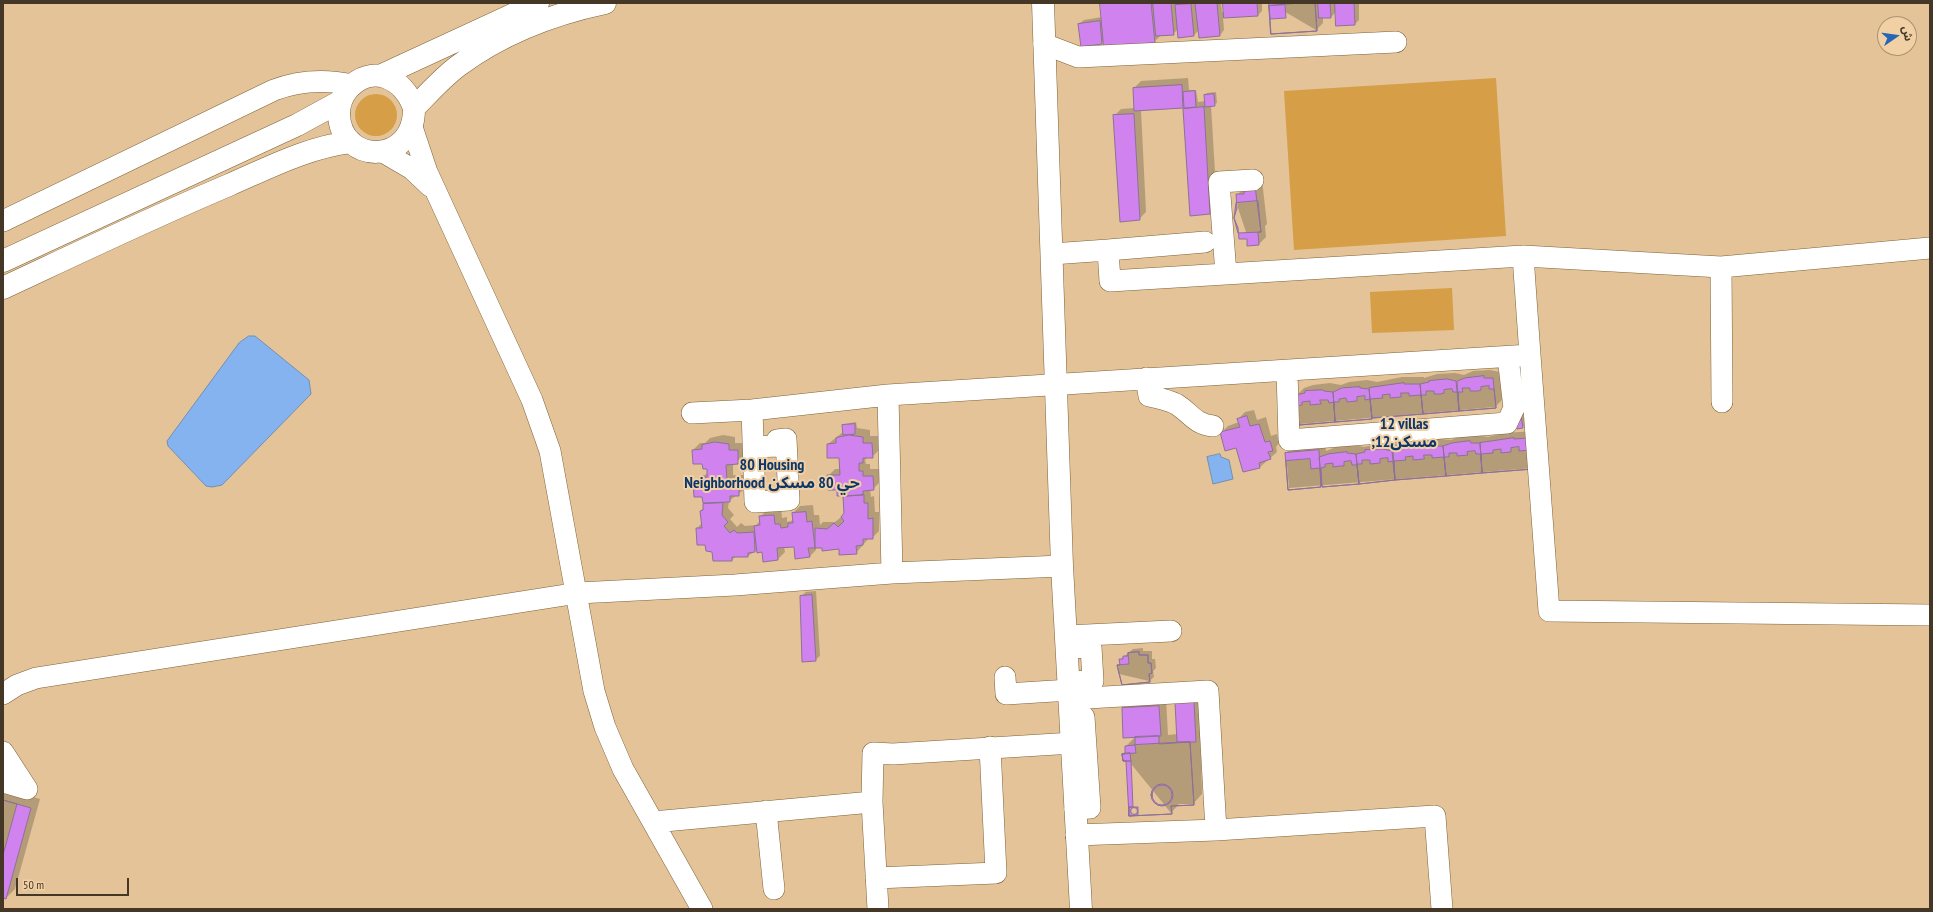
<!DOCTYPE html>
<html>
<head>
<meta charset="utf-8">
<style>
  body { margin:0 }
  #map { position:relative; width:1933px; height:912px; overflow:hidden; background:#e3c397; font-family:"PT Sans Narrow","Noto Sans Arabic",sans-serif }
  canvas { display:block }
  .frame { position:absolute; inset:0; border:4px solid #443726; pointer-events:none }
  .north { position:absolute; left:1877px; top:16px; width:40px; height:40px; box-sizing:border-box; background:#f0d0a4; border:1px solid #ab9372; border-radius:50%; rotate:77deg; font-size:11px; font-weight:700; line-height:16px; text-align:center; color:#443726 }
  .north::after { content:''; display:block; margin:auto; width:14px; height:18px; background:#2566b7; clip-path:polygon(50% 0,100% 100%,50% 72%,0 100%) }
  .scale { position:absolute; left:16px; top:878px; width:113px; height:18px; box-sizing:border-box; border:2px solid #443726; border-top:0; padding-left:5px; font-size:12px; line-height:14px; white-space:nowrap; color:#443726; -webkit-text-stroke:3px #f0d0a4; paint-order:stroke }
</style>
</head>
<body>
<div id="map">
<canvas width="1933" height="912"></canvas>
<div class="frame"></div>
<div class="north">ش</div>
<div class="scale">50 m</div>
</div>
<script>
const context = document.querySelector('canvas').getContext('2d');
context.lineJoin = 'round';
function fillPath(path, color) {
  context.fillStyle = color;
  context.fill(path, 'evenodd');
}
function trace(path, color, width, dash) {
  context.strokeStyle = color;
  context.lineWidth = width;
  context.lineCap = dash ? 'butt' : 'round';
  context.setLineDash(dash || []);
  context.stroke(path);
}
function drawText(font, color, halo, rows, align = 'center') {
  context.font = font + ' "PT Sans Narrow","Noto Sans Arabic",sans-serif';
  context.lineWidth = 4;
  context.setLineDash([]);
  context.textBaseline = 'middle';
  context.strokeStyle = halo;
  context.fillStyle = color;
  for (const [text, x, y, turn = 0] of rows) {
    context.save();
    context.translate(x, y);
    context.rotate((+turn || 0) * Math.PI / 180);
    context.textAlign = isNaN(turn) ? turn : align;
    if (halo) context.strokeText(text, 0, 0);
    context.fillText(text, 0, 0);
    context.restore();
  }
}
const green = new Path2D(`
  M1496,78l10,158 -212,14 -10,-159z
  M355 115a21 21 0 1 1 42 0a21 21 0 1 1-42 0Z
  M1452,288l2,42 -82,3 -2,-41z`);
const water = new Path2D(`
  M249,336h6l54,44 2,14 -89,91 -10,2 -6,-1 -38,-40 -1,-5 72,-98z
  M1220,454l1,3 8,3 4,19 -20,5 -6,-27z`);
const shadow = new Path2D(`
  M1101,3h74l1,3 3,-3h17v2l2,-2h23l1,9h2v-9h38v8l-4,4 -35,2 1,13 -4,5 -21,-5 -5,5 -16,-6 -5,5 -12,1 -7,7 -50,-1 -2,2 -23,-19 5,-4 18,-3z
  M1270,3h89v17l-4,4 -19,-12 -5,5h-8v6l-7,7z
  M1188,78l1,12h7l2,12 8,-1 -1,-6 2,-2 9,-1 1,11 -6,2 6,101 -7,7 -26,-104 1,-4 -2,2 -42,3 5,102 -7,7 -25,-103 7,-7 14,-1 -1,-20 7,-7z
  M1262,180l5,44 -2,2 1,11 -7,7 -11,-6 -10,-30 -1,-13 7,-7z
  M1490,370l10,2 2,28 -7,7 -195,17 -3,-29 7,-7 9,-3 17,-2 11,2 8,-3 18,-2 10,2 25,-5h22v1l13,-4 18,-1 9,2 9,-4z
  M1254,410l3,10 9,-3 5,19 6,-2 2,9 -3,4 1,5 -17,15 -39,-34 7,-7 11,-4 -1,-3 7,-7z
  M1523,414l2,11 -2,2 -5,-12z
  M856,422l1,6 13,2v6h9v14l-7,7h-4l-3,3 1,4h4v5h10v13l-7,7h-3l1,8 3,-1 1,16h4v19l-7,7h-3l-13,15 -16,-5 -24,-1v3l-7,7 -14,-11 -11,1 1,5 -7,7 -20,-10 -10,7h-12l-4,4 -19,-9 -7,-7 -9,-16 5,-5 -1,-12 6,-9 -13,-20 7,-7h4l3,-2v-5l-15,-18 7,-7h5l5,-5 13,-3 12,2v6h10v13l-7,7h-5v12h12l1,13 -17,13 -1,7 6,7 -4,4 7,8 4,-4 4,3 11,-1 4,-4v-4l7,-7 14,-2 1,10 5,-1v5l4,-1 2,-2v-6l7,-7 13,-1 1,10h5l1,10 3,-3h12l10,-8 -1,-17 2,-2 -8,-6 -10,-13 7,-7h5v-12l-12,-13 15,-12v-6l2,-2z
  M1536,431l-3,37 -244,20 -3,-35 7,-7 32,-2 1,7 10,-4 17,-2 11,2 18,-4h15v1l19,-4 17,-2 18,2 9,-4 17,-1 11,2 15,-4z
  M816,591l4,65 -5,4 -14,-64 5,-4z
  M1143,648v3h9v8h3l1,9 -3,3 1,6 -5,4 -30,-7 -1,-9 3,-2 -1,-3 13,-11z
  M1199,696l3,98 -9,10h-14l-8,9 -48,-59 3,-2v-6l10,-10 -13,-28 7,-7 36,-2 2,36 10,-1 -2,-32z
  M3,788l37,11 -25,90 -9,9 -3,-1z`);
const building = new Path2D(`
  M1100,3h51l4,40 -51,4z
  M1153,3h18l3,32 -18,1z
  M1217,3l3,33 -21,2 -4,-34z
  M1223,3h34l1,13 -34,2z
  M1269,3h46l2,28 -46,3z
  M1300,3h15l2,28 -46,3 -2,-28z
  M1318,3h12l1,15h-12z
  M1335,3h19l1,22 -19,1z
  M1191,4l3,32 -16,2 -3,-33z
  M1285,5l1,13 -16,1 -1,-13z
  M1100,21l2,23 -21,3 -3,-23z
  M1182,85l1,23 -49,3 -1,-23z
  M1195,91l1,16 -12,1 -1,-16z
  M1214,94l1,12 -10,1 -1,-12z
  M1204,107l6,107 -20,2 -7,-107z
  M1134,114l6,106 -20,2 -7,-107z
  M1255,186l6,46h-3l1,13 -12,1v-7h-8l-1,-11 -4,-10 3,-10 -1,-14h8v-7z
  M1258,201l3,31 -23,1 -4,-15 2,-15z
  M1484,376v2h9l3,30 -37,3 -2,-30 8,-3z
  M1447,379l9,2 3,30 -36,3 -3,-30 9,-2v-1z
  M1404,383v1h16l3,30 -51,4 -3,-30z
  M1489,386v3h5l2,19 -37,3 -1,-19h5l-1,-4h8v3h8l3,-1v-3z
  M1360,387v1l9,1 3,30 -37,3 -2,-30 9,-4z
  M1452,389l1,3h5l1,19 -36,3 -2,-19h5v-4h8v3h7l3,-1v-3z
  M1323,390l1,1 9,1 2,30 -36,3 -3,-30 9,-2v-2z
  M1401,393h8v3l12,-1 2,19 -51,4 -2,-19 13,-1 -1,-3 8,-1v4l11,-1z
  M1365,396v4l5,-1 2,20 -37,3 -1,-20h5v-3l7,-1 1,4 10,-1v-4z
  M1320,400h8l1,3 5,-1 1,20 -36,3 -2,-19 5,-1v-3l8,-1v4l11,-1z
  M1247,416l3,10 9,-2 6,18 5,-1 3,10 -5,1 3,7 -12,4 1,5 -17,4 -7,-24 -11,3 -5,-19 20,-5 -3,-8z
  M1521,416l2,12 -6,1 -2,-12z
  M855,424v10l-12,1 -1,-10z
  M849,435l14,2v6h9l1,15h-10v5h-4v8h4v5h10l1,14 -11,1v4l-26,1v-6h-9l-1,-15h13l-1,-17h-12v-14l9,-1v-5z
  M1514,438v1l14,-1 5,31 -51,4 -2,-30z
  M1470,441l1,2h9l2,30 -36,3 -3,-30 9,-3z
  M715,442l14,2v6h9v14l-12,1 1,16h12v15h-9v6l-27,1 -1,-6h-8l-1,-15 10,-1 -1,-4h5v-8h-4l-1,-5h-9l-1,-14 10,-1v-4z
  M1427,445v1h16l3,30 -51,4 -2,-30 16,-2 -1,-2z
  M1519,447v4l13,-1 1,19 -51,4 -1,-19 12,-1v-3l8,-1v4l10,-1v-4z
  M1383,449l9,2 3,29 -36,4 -3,-30 9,-2v-2z
  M1319,450l2,37 -33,3 -3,-37z
  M1475,451l1,3h5l1,19 -36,3 -2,-19h5v-4h8v3l11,-1 -1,-3z
  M1347,452v1l9,1 3,30 -37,3 -3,-30 9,-3z
  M1424,455h8v3l12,-1 2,19 -51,4 -1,-19 12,-1 -1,-3 8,-1v4l11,-1z
  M1388,458v4l5,-1 2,19 -36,4 -2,-20h5v-4h8v4l10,-1v-4z
  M1310,459l1,10 9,-1 1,19 -33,3 -2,-29z
  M1351,461l1,4h5l2,19 -37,3 -1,-19 4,-1v-3l8,-1v4l7,-1h4v-4z
  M864,495v8h4v16l5,-1v21h-10v6l-7,1 1,8 -18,1v-6l-17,2v-3h-7v-20l12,1 7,-6 4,4 6,-6 -3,-4 3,-4 -1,-16z
  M723,503l-1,12 6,7 -4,4 6,7 4,-3 3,3 17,-1 1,20 -7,1v4h-16v4h-19l-1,-9 -6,-1 -1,-6h-8l-1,-17h6l-2,-17 3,-1v-6z
  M806,512l1,10 5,-1 3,27h-7l2,9 -15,2 -1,-12 -17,1 1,12 -15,2 -1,-10 -5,1 -3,-27 6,-1 -1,-9 15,-1 1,9h5l1,4 7,-1v-4h5l-1,-10z
  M812,595l4,66 -14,1 -2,-66z
  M1139,652v3h9v8h3l1,10 -3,1 1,8 -28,3 -5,-20 12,-1 -1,-11z
  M1139,652v3h9v8h3l1,10 -3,1 1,8 -28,3 -5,-20h3l-1,-6h4v-3h5v-3z
  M1194,701l2,41h-19l-2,-40z
  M1159,706l2,30 -38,2 -1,-30z
  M1159,736v8l31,-2 4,63 -23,1 1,8 -43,2 -3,-55h-3l-1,-7h3v-8l10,-1v-8z
  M1190,742l4,63 -23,1 1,8 -43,2v-9h4l-2,-46h-8l-1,-7 14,-1 -1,-8z
  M1130,753l1,8h-8l-1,-7z
  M1151 795a11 11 0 1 1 22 0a11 11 0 1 1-22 0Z
  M1152 795a10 10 0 1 1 20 0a10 10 0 1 1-20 0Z
  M3,800l14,4 -14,51z
  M3,800l28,8 -25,91 -3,-1z
  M1129,807h9v8l-9,1z
  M1130.5 811a3.5 3.5 0 1 1 7 0a3.5 3.5 0 1 1-7 0Z`);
const minor = new Path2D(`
  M1044,44l34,13 318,-15
  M412,127l15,45 105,228 18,51 44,240 11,36 18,42 79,140
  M383,152l29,17 18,17
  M3,221l271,-131c26,-10 51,-11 79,-5
  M1108,250l97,-8
  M1052,254l56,-4 2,31 413,-25
  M1721,267l1,135
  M1226,274l-7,-92 34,-2
  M1530,355l19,256 381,4
  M1287,371l2,69 218,-17 7,-15 -6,-51
  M1146,378l3,18c10,2 19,4 27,8 15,9 18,20 37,22
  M888,395l4,178
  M752,410l3,92 34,-2 -3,-61 -9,1 1,6 -24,1
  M692,413l60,-3 136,-15 642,-40 -7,-99 198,11 209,-19
  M1066,636l105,-5
  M1067,648l24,-1 2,34 -24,1
  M1005,677l1,17 64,-4
  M3,694l14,-9 19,-7 542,-85 157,-8 157,-12 170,-7
  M1070,699l138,-8 8,139
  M1071,718l13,-1 6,91 -15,1
  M3,752l24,37 -24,-7
  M766,811l8,78
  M653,822l219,-20
  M1076,835l140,-5 219,-14 7,93
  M876,878l120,-5 -6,-126
  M878,909l-6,-107 1,-49 20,1 180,-11`);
const major = new Path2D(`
  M1043,3l19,563 19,343
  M380,76l158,-73
  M414,108c-10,-30 -42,-45 -66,-19 -6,7 -9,16 -9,25 1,51 76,52 75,-6 14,-14 28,-30 44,-42 43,-32 95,-52 147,-63
  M3,261l294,-136 44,-24
  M3,288c75,-35 150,-71 226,-103 39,-17 79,-38 122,-43`);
const districtNames = [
  ["12 villas",1404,424],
  [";12مسكن",1404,442],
  ["80 Housing",772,465],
  ["Neighborhood حي 80 مسكن",772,483]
];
fillPath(green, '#d59e47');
fillPath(water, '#85b3f0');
trace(water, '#728eb3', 1);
fillPath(shadow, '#0003');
fillPath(building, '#d083ee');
trace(building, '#8c7098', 1);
trace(minor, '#7e6239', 22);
trace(major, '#7e6239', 23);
trace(minor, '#fff', 21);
trace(major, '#fff', 22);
drawText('bold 16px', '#0d376a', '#f0d0a4', districtNames);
</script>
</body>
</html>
